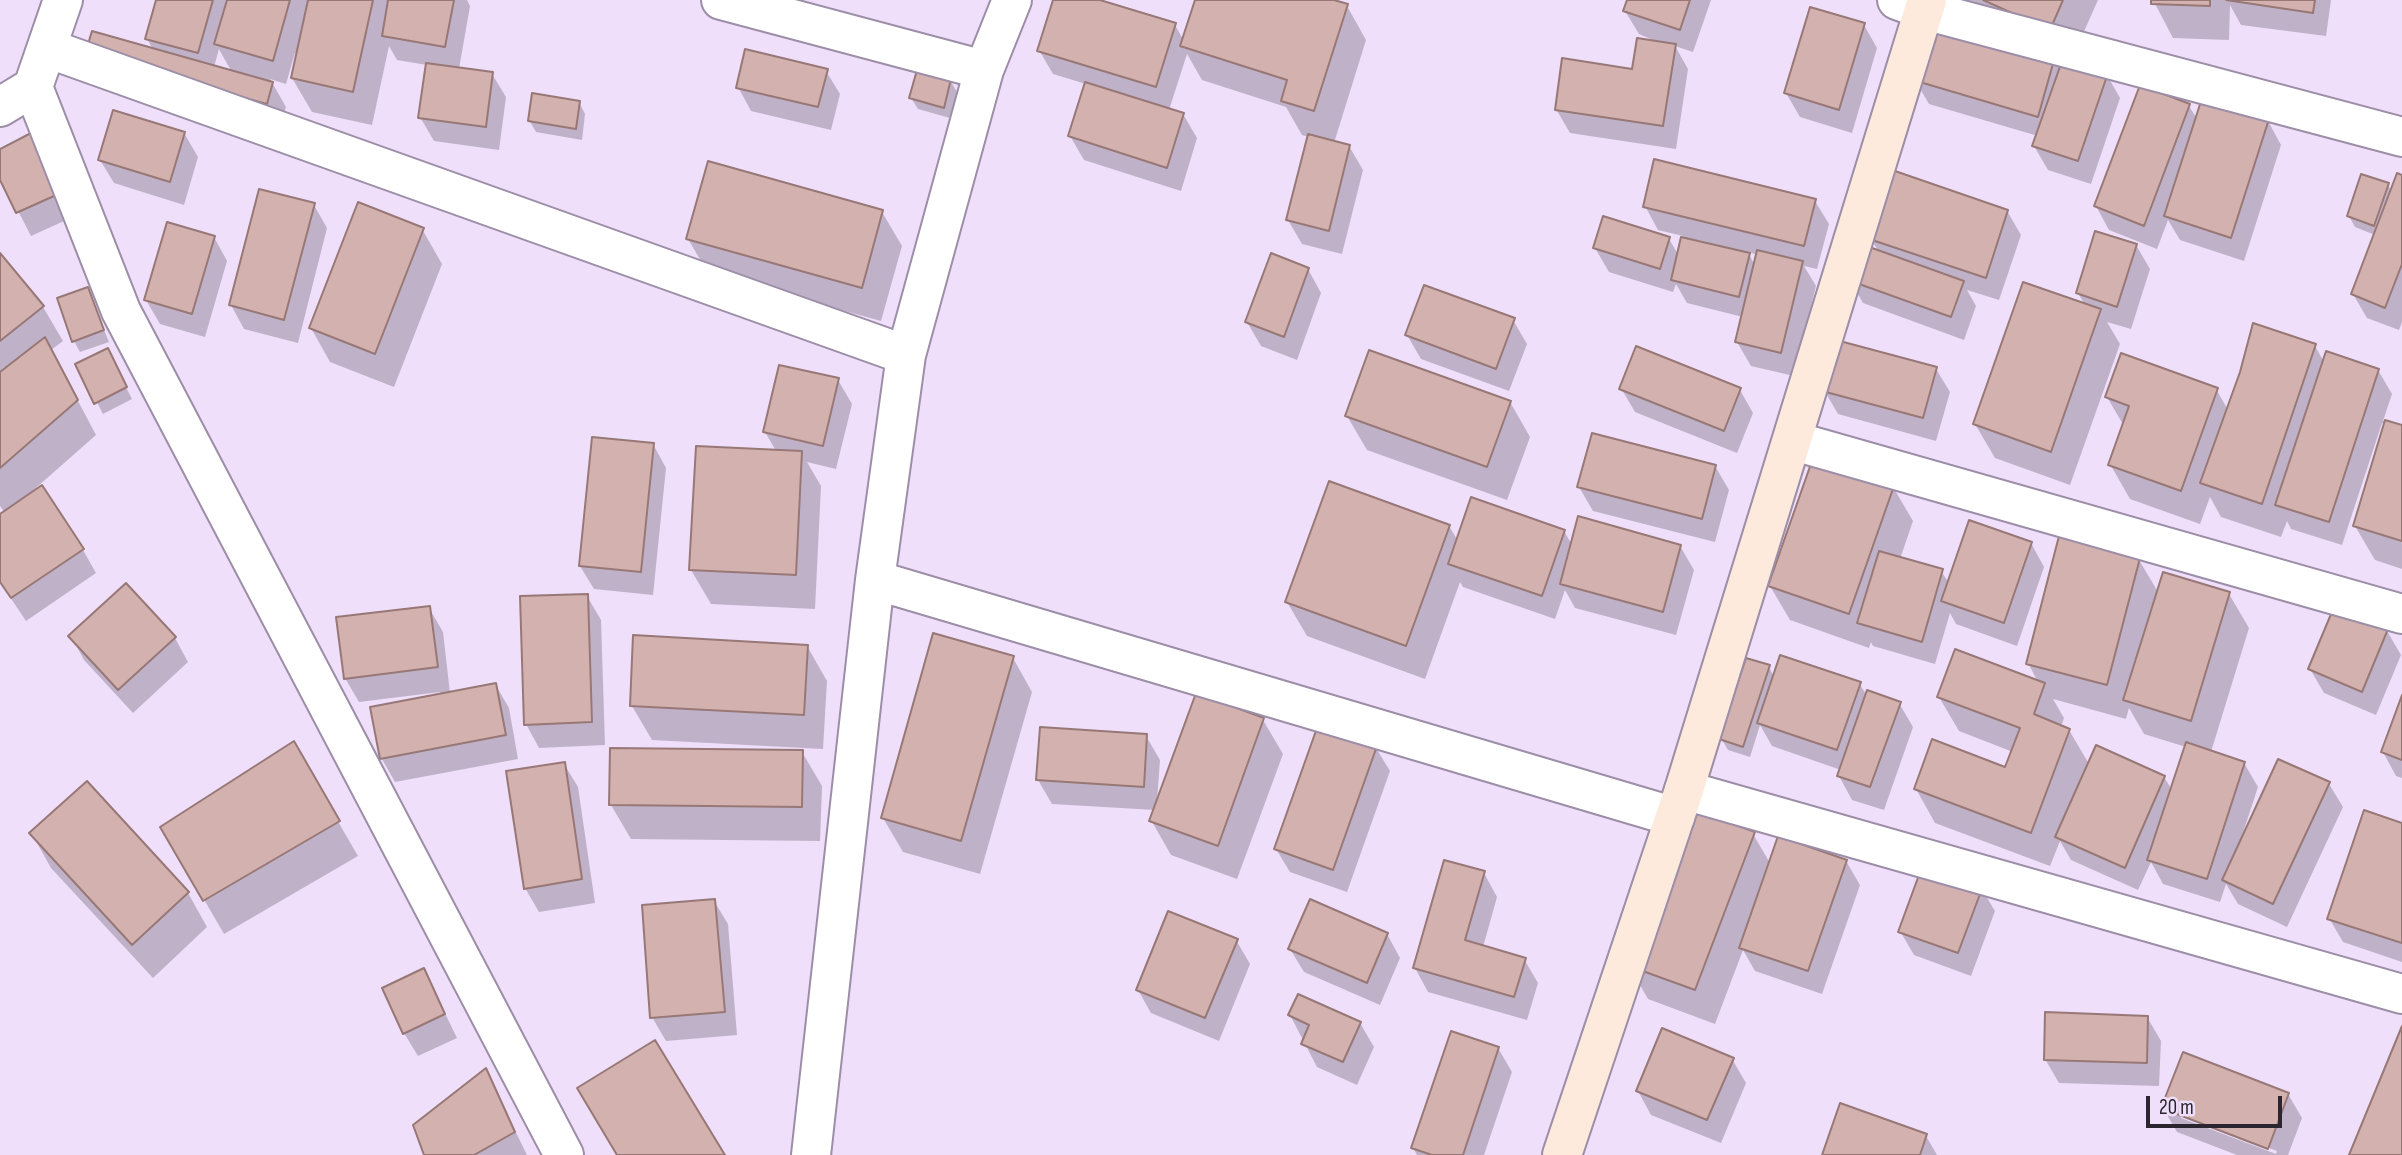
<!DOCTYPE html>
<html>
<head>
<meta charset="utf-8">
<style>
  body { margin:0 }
  #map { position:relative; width:2402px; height:1155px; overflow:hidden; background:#efdffa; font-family:"Sofia Sans Condensed",sans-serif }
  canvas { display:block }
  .scale { position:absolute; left:2146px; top:1096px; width:136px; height:32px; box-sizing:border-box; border:4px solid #2b252f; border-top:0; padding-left:9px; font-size:21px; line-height:24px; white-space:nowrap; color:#2b252f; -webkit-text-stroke:5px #efdffa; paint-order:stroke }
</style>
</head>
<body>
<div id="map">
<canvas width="2402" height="1155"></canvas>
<div class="scale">20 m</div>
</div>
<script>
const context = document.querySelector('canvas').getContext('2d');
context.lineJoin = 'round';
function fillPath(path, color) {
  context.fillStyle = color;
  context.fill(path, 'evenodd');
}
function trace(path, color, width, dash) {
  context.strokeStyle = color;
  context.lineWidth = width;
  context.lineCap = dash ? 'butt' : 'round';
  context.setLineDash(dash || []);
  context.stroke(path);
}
const shadow = new Path2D(`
  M157,0h310l3,6 -11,63 33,5 14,23 -7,53 -65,-9 -14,-24 7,-52 -30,-5 -8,-14 -17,79 -60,-13 -20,-34 6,-25h-3l-9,31 -16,-5 16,28 -6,20 -127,-77 -6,-12zM219,49l6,11 7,12 -18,-5z
  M1055,0h40l80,25 9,16 13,-41h131l19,6 19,34 -32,103 15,3 14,24 -21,84 -40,-10 -14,-24 21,-83 -7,-2 -16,-28 -84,-27 -15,-26 -18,56 14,4 14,24 -16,53 -97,-31 -14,-24 16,-52 -33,-10 -14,-24z
  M1629,0h82l-18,52 -18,-6 13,23 -12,80 -106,-16 -14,-24 77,-38 27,-28 -21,-9 -14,-23z
  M1955,0h143l-28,63 37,12 13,23 -29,86 -43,-14 -14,-24 4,-10 -109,-32 -14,-24z
  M2153,0h178l-5,36 -85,-11 -11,-20 -1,35 -56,-2z
  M1864,25l13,23 -25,85 -52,-16 -14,-24z
  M826,71l14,23 -9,36 -80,-19 -13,-24z
  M950,80l7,12 -7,26 -32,-9 -7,-11z
  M579,102l6,12 -3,26 -46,-8 -7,-12z
  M2189,106l8,13 71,2 13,24 -37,116 -64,-21 -12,-20 -11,29 -48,-19 -13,-24z
  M184,133l14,24 -14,48 -70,-22 -14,-23z
  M0,151l46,7 29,58 -44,20 -31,-60z
  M2402,177v145l-3,8 -32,-12 -14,-24 22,-59 -20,-8 -6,-11 39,-31 4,7z
  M1815,201l14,23 -12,45 -13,-3 12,20 -22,90 -43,-10 -14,-24 6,-25 -56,-14 -11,-19 -3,8 -64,-20 -14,-24 74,-9 10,17 4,-20 -25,-6 -13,-24zM1748,252l10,3 -3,11z
  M314,205l13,23 -29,115 -54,-14 -13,-24z
  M2007,211l14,24 -22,65 -32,-10 9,16 -12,34 -101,-37 -13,-23 29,-28 -8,-13z
  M882,212l20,34 -21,75 -173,-48 -20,-34z
  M422,229l20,35 -48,123 -64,-25 -19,-34z
  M214,237l13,24 -22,76 -45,-13 -14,-24z
  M2136,245l14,24 -19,60 -24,-7 13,22 -50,141 -75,-27 -20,-34 110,-119 -7,-12z
  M0,255l43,52 20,34 -12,9 45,85 -67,59 54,56 13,23 -70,48 -26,-39v-66l5,-3 -5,-7z
  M1308,269l13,24 -24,67 -36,-14 -14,-24z
  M87,289l22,53 -29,10 -6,-11z
  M1513,320l14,24 -18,47 -88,-32 -14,-24z
  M2315,346l9,16 54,8 14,24 -9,27 19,6v142l-27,-9 -20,-34 30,-102 -3,-1 -40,122 -51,-16 -4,-8 -6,16 -60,-20 -11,-20 -10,27 -70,-25 -20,-35 14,-38 -17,-29 109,-8 12,21z
  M113,362l19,37 -29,15 -25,-49z
  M1936,369l14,23 -14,49 -98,-27 -14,-24z
  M838,380l14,24 -16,65 -29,-7 14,24 -6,123 -104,-5 -20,-34 85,-119 -11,-19z
  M1621,388l119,2 13,23 -16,40 -102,-41z
  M1510,402l20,35 -23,63 -140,-50 -20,-34z
  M653,444l13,24 -13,127 -59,-6 -14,-23z
  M1715,466l14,24 -14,52 -122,-31 -14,-24z
  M1893,487l20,34 -13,38 41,12 8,12 82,-40 13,24 -27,79 -61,-22 -6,-11 -15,51 -62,-18 -2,-4 -2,6 -79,-28 -20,-34z
  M1449,526l9,15 106,-10 8,14 108,1 14,24 -18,65 -101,-27 -10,-18 -10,29 -92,-32 -3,-5 -35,97 -118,-43 -20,-34z
  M2139,560l19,32 71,2 20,34 -38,124 33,11 14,24 -16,49 87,-52 14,23 -56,120 -49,-23 -12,-20 -6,18 -57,-18 -12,-22 -13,28 -67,-30 -11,-19 -10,25 -115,-43 -19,-34 90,-20 7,-17 -54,-21 -20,-34 99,-15 -10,-19zM2053,699l73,20 3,-11 15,26 42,13 -14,43 -8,-13 -75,-13 -20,-34 -8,-3 3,-9z
  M126,586l49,52 13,24 -55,51 -49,-53 -13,-24z
  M587,596l14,24 4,125 -66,3 -13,-24z
  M429,608l14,24 7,61 45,-9 14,24 9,51 -123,23 -13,-23 -10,-51 69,-13 -1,-3 -81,10 -14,-24z
  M2335,610l52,21 14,24 -25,60 -52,-22 -14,-24z
  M807,646l20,35 -4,68 -171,-9 -20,-34z
  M1013,658l19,34 -52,182 -77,-22 -20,-34z
  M1769,667l5,10 85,6 8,13 32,7 14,24 -29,83 -32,-10 -13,-24 2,-6 -69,-24 -12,-21 -10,32 -22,-7 -7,-12z
  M2402,700v78l-6,-2 -13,-24z
  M1263,720l20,34 -46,125 -66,-24 -20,-35 4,-10 -103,-6 -14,-24 108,-44 14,24 -3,41z
  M293,744l65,112 -134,78 -62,-107z
  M1376,748l14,23 -43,121 -57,-20 -14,-23z
  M802,752l20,34 -2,55 -189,-2 -20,-34z
  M564,764l14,23 17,116 -56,9 -14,-24z
  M87,783l101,110 19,34 -54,51 -102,-110 -19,-34z
  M2402,824v138l-59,-20 -14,-24z
  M1753,834l17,29 76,-2 14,24 -38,109 -67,-23 -12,-21 -28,74 -67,-25 -20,-35z
  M1484,873l13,24 -14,50 41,12 14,24 -11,37 -99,-28 -13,-24z
  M1981,888l14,23 -24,65 -57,-21 -14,-24z
  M714,901l14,23 9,111 -71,6 -14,-24z
  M1387,934l13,24 -20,47 -76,-33 -14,-23z
  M1236,940l14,24 -31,77 -68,-28 -13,-23z
  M424,970l33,68 -39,18 -14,-23z
  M1290,1015l70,8 14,24 -17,38 -40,-18z
  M2147,1017l14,24 -2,45 -100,-3 -14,-24z
  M1498,1048l14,24 -28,83h-67l-4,-7z
  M1732,1059l14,24 -25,60 -70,-28 -13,-24z
  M486,1071l41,84h-101z
  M2288,1094l14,24 -14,37h-51l-60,-23 -14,-24zM2181,1114l96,37 -1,3 -95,-36z
  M1926,1136l11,19h-113z`);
const building = new Path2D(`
  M156,0h57l-15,53 -53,-14z
  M227,0h63l-17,61 -59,-17z
  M308,0h65l-20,92 -62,-14z
  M388,0h66l-9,47 -63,-11z
  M1053,0h47l76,23 -20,64 -119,-36z
  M1195,0h139l14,4 -34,107 -33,-10 6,-21 -107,-34z
  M1627,0h63l-10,30 -57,-19z
  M1983,0h80l-13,30z
  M2151,0h59v6l-59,-2z
  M2226,0h89l-2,13z
  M1810,7l55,16 -26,87 -55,-17z
  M1931,16l125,37 -18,64 -125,-37z
  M92,31l181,51 -6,22 -182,-50z
  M1637,38l39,6 -13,82 -108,-16 7,-52 70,11z
  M745,49l83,20 -10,38 -82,-19z
  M2063,58l45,15 -30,88 -46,-15z
  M426,63l67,9 -7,55 -68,-9z
  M917,70l34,9 -7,29 -35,-10z
  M1085,82l99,31 -17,55 -99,-32z
  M2140,85l50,19 -46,122 -50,-20z
  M532,93l48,8 -4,28 -48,-8z
  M2202,98l67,21 -38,119 -67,-22z
  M113,110l72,22 -15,50 -72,-22z
  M33,132l30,60 -47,21 -16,-33v-31z
  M1308,134l42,11 -21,86 -43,-11z
  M1654,159l162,40 -12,47 -161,-39z
  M708,161l175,49 -21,78 -176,-49z
  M1892,170l116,40 -22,68 -117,-39z
  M2397,173l5,2v89l-17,44 -34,-14z
  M2361,174l28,9 -15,43 -27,-10z
  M259,189l56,14 -31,117 -55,-15z
  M358,202l66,26 -49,126 -66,-26z
  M1603,216l67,21 -10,32 -67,-21z
  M167,222l48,14 -23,78 -48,-14z
  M2095,231l42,13 -20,63 -41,-14z
  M1681,237l69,16 -11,44 -68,-17z
  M1861,244l103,37 -13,36 -103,-37z
  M1757,250l46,11 -22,92 -46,-11z
  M0,253l44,53 -44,35z
  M1271,253l38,15 -25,69 -39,-15z
  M2023,282l78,27 -50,143 -78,-28z
  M1424,285l91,33 -19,51 -91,-34z
  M88,287l16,43 -32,12 -15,-44z
  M2253,323l63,21 -54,160 -62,-21 40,-111z
  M45,337l33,63 -78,68v-96z
  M1836,340l101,27 -14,51 -101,-27z
  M1636,346l105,42 -17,43 -105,-42z
  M108,348l19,39 -33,17 -19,-40z
  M1369,350l142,51 -24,66 -142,-51z
  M2326,351l53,18 -50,153 -54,-17z
  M2121,353l97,35 -37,103 -73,-26 21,-59 -24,-9z
  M779,365l60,13 -16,68 -60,-14z
  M2385,420l17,5v116l-49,-15z
  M1592,433l124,32 -14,54 -125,-32z
  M592,437l62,6 -13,129 -62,-6z
  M696,446l106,5 -6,124 -107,-5z
  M1813,458l81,28 -45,128 -81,-28z
  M1329,481l121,44 -44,121 -121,-44z
  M42,485l42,64 -73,49 -11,-16v-68z
  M1471,497l94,33 -23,66 -94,-32z
  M1578,516l103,29 -18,67 -103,-28z
  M1969,520l63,22 -28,81 -63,-22z
  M2059,536l81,22 -33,127 -81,-21z
  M1879,551l64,18 -21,73 -65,-19z
  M2163,572l67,20 -39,129 -68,-21z
  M126,583l50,54 -58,53 -50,-54z
  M588,594l4,128 -68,3 -4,-129z
  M430,606l8,61 -94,12 -8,-62z
  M2334,607l54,22 -26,63 -54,-23z
  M933,633l81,23 -53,185 -80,-23z
  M633,635l175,10 -4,70 -174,-9z
  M1955,649l90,34 -11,31 36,15 -39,104 -117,-44 18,-50 73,28 15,-39 -83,-31z
  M1780,655l81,27 -24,68 -80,-27z
  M1746,658l24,7 -27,82 -24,-8z
  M496,683l10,52 -126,24 -10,-52z
  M1867,690l34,12 -31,85 -33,-11z
  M1196,693l68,25 -46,128 -69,-25z
  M2402,695v65l-21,-8z
  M1318,725l59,21 -44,124 -59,-21z
  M1040,727l107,7 -3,53 -108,-7z
  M294,741l46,80 -137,80 -43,-74z
  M2186,742l59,20 -38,117 -60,-19z
  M2096,745l69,31 -40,92 -70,-31z
  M610,748l193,2 -1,57 -193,-2z
  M2278,759l52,23 -57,122 -51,-24z
  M565,762l17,117 -58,10 -18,-118z
  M87,781l102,111 -57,53 -103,-112z
  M1686,807l69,25 -60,158 -69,-25z
  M2364,810l38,13v120l-75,-24z
  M1778,836l69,24 -39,111 -69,-23z
  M1444,860l41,11 -20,69 61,18 -12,39 -101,-29z
  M1923,864l60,22 -25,67 -60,-21z
  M715,899l10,113 -75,6 -8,-113z
  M1310,899l78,34 -21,50 -79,-34z
  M1168,911l70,28 -33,79 -69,-28z
  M424,968l21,46 -42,20 -21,-46z
  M1298,994l63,28 -18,40 -42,-18 8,-19 -21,-10z
  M2045,1012l103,4 -1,47 -103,-3z
  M2402,1026v129h-53z
  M1662,1028l72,30 -27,62 -71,-29z
  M1451,1031l48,16 -36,108h-31l-21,-7z
  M655,1040l70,115h-108l-40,-67z
  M2183,1052l106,41 -21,56 -107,-41z
  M486,1068l29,64 -41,23h-50l-11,-30z
  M1840,1103l87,31 -7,21h-98z`);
const street = new Path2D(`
  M721,0l263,70
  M1897,0l27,10 478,127
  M47,48l859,307
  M33,87l88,224 443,844
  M0,107l33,-20 30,-87
  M1794,441l608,173
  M875,580l800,237
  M1684,790l718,204
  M811,1155l64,-575 31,-225 78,-285 28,-70`);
const secondary = new Path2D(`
  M1562,1155l122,-365 243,-790`);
fillPath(shadow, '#0003');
fillPath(building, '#d3b1af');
trace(building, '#977876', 2);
trace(street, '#9d8ea7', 42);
trace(secondary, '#9d8ea7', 42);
trace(street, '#fff', 38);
trace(secondary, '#fdeadd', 38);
</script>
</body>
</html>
